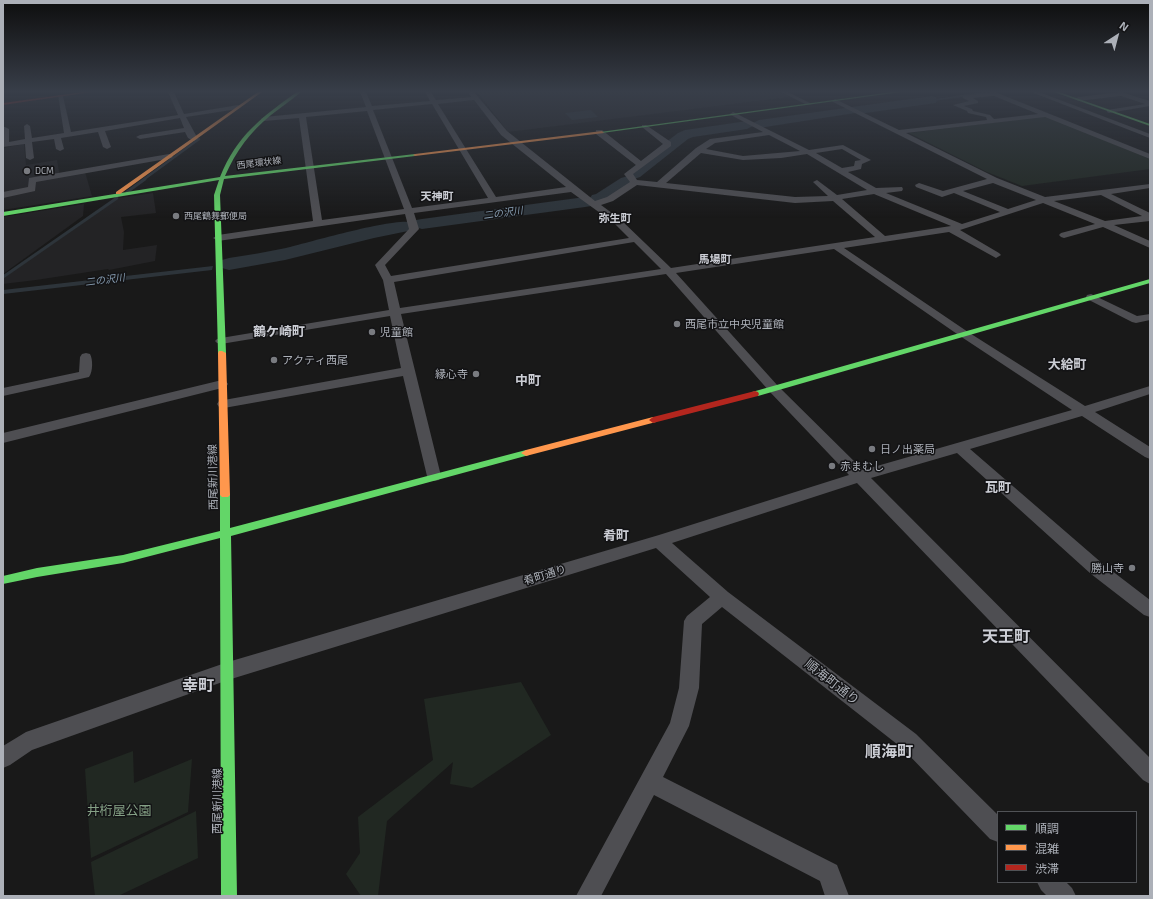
<!DOCTYPE html>
<html>
<head>
<meta charset="utf-8">
<style>
  body { margin:0 }
  #map { position:relative; width:1153px; height:899px; overflow:hidden; background:#191919; font-family:"Exo 2","Noto Sans JP",sans-serif }
  canvas { display:block }
  .frame { position:absolute; inset:0; border:4px solid #acb0b8; pointer-events:none }
  .legend { position:absolute; left:997px; top:811px; width:140px; height:72px; box-sizing:border-box; background:#131315; border:1px solid #505256; margin:0; padding:5px 7px; list-style:none; font-size:12px; color:#acb0b8 }
  .legend li { display:flex; align-items:center; gap:8px; height:20px }
  .legend b { width:20px; border:1px solid #505256 }
  .north { position:absolute; left:1097px; top:16px; width:40px; height:40px; -webkit-text-stroke:3px #131315; paint-order:stroke; rotate:36deg; font-size:11px; font-weight:700; line-height:16px; text-align:center; color:#acb0b8 }
  .north::after { content:''; display:block; margin:auto; width:14px; height:18px; background:#acb0b8; clip-path:polygon(50% 0,100% 100%,50% 72%,0 100%) }
</style>
</head>
<body>
<div id="map">
<canvas width="1153" height="899"></canvas>
<div class="frame"></div>
<ul class="legend">
<li><b style="height:5px;background:#63d668"></b>順調</li>
<li><b style="height:5px;background:#ff974d"></b>混雑</li>
<li><b style="height:5px;background:#b3261e"></b>渋滞</li>
</ul>
<div class="north">N</div>
</div>
<script>
const context = document.querySelector('canvas').getContext('2d');
context.lineJoin = 'round';
function fillPath(path, color) {
  context.fillStyle = color;
  context.fill(path, 'evenodd');
}
function trace(path, color, width, dash) {
  context.strokeStyle = color;
  context.lineWidth = width;
  context.lineCap = dash ? 'butt' : 'round';
  context.setLineDash(dash || []);
  context.stroke(path);
}
function drawText(font, color, halo, rows, align = 'center') {
  context.font = font + ' "Exo 2","Noto Sans JP",sans-serif';
  context.lineWidth = 3;
  context.setLineDash([]);
  context.textBaseline = 'middle';
  context.strokeStyle = halo;
  context.fillStyle = color;
  for (const [text, x, y, turn = 0] of rows) {
    context.save();
    context.translate(x, y);
    context.rotate((+turn || 0) * Math.PI / 180);
    context.textAlign = isNaN(turn) ? turn : align;
    if (halo) context.strokeText(text, 0, 0);
    context.fillText(text, 0, 0);
    context.restore();
  }
}
const built = new Path2D(`
  M477,92h303l10,5 -282,35z
  M24,144l2,21 31,-5 3,17 25,-5 7,24 -89,14v-62z
  M153,193l3,20 -35,4 3,15 -1,18 34,-5 -2,16 -46,9 -1,-1 -72,11 -33,4v-6l116,-80z
  M84,204l-1,12 -80,58v-57z`);
const green = new Path2D(`
  M1046,116l104,43v10l-128,17 -35,-14 -78,-39z
  M521,682l30,53 -79,53 -22,-4 3,-22 -66,59 -9,75h-17l-15,-22 14,-21 -2,-36 75,-57 -9,-61z
  M133,751l1,32 58,-24 -4,53 -97,46 -6,-89z
  M196,811l2,47 -80,38h-23l-4,-34z`);
const water = new Path2D(`
  M982,92h21l-109,14 -1,-1z
  M591,110l7,7 -26,3 -7,-7z
  M213,266l-1,4 -209,24v-4z`);
const streamFar1 = new Path2D(`
  M143,180l56,-41`);
const stream = new Path2D(`
  M127,192l18,-13
  M3,277l114,-79`);
const river = new Path2D(`
  M931,96l5,1 1,3 -1,3 -77,11 -4,-1 -96,15 -6,-2 -6,3 -54,8 -5,2 -48,38 -6,2 1,2 -2,3c-12,8 -25,23 -40,19l-2,3 -6,1 -163,22 -7,-2 -2,3 -39,8 -89,22 -56,10 -7,-2 -3,-4 3,-4 7,-2c19,-3 38,-6 57,-10 22,-5 112,-32 128,-25l2,-3 6,-1 163,-22 5,1 2,-3 4,-1 25,-16 7,-2 -2,-2 2,-3 50,-38 7,-3 62,-9 6,2 6,-3z`);
const street = new Path2D(`
  M168,92h6l10,22 54,-9 3,2 -3,2 -52,8 12,22 -4,2 -6,-3 -3,-6 -45,7 -4,-2 4,-2 44,-7 -4,-10 -75,13 6,16 -4,2 -4,-2 -5,-15 -37,6 3,11 -4,2 -4,-2 -2,-10 -22,3 2,16 -4,2 -4,-2 -1,-14 -22,3v-20h2l4,2v13l16,-3 -1,-13 3,-2 3,2 2,12 32,-5 -6,-38 5,1 8,36 107,-17z
  M360,92h6l6,14 58,-5 -5,-9h6l5,8 35,-3 -3,-5h6l33,39 88,70 12,-4 23,-15 -6,-8 12,-9 -40,-31v-4h6l39,31 22,-17 -21,-17v-2h4l25,17v4l-38,28 4,6 20,2 39,-34 14,-9 53,-7 -32,-17 -1,-1 3,-2 76,38 34,-5 28,15 -9,4 -1,5 -13,3 28,16 26,-1 1,2 -1,2 -16,2 76,31 38,-12 -46,-19 -12,4 -26,-10 -1,-2 4,-2 24,8 44,-12 -154,-77 -1,-1 3,-2 64,31 88,-10 -1,-3 -18,-4 -1,-2 -14,-6 16,-4 -6,-3v-2l32,-4 155,62v5l-105,-42 -139,16 91,45 48,19 105,-13v4l-39,6 39,19v8l-36,4 36,16v7l-47,-21 -39,11 -3,-1 -2,-2 2,-2 34,-9 -52,-21 -83,27 39,23 2,2 -5,3 -47,-26 -105,16 124,84 117,74 65,-20v8l-55,18 55,35v12l-5,-2 -63,-41 -112,33 133,115 47,36v17l-6,-2 -53,-41 -134,-121 -86,25 279,280v26l-7,-4 -286,-297 -185,60 56,49 188,142 82,81v27l-8,-3 -88,-91 -180,-141 -20,17 -3,64 -10,38 -26,51 174,88 12,31h-24l-5,-15 -166,-86 -53,101h-25l94,-173 9,-35 5,-67 3,-5 23,-19 -54,-49 -428,132 -196,70 -22,15 -7,3v-22l23,-14 202,-70 431,-127 190,-60 -79,-83 -104,-118 -265,40 40,162 -2,4 -5,1 -5,-1 -2,-4 -24,-100 -179,32 -5,-1 -2,-3 2,-3 5,-1 177,-32 -11,-52 -169,28 -4,-1 -2,-2 2,-2 4,-1 168,-28 -6,-30 -8,-15 34,-36 -4,-15 -187,27 -5,-3 5,-3 95,-14 -14,-103 -35,3 -3,-2 3,-2 102,-10zM994,96l44,18 -44,5 -4,-4 -17,-4 -1,-2 -8,-3 14,-3v-2l-5,-3zM474,100l27,35 65,52 -70,10 -58,-93zM432,104l56,94 -76,10 -39,-98zM367,111l37,98 -82,11 -16,-103zM769,135l31,16 -57,5 -37,-7 9,-6zM842,149l19,11 -6,1 -1,5 -12,2 -26,-15zM701,153l42,7 38,-2 26,-4 60,36 -30,5 -20,-15 -4,2 15,14 -33,1 -129,-14zM993,183l43,17 -28,9 -45,-18zM637,185l158,18 38,-2 42,36 -204,31 -51,-49 -19,-14 12,-4zM571,192l43,31 15,15 -238,38 -6,-11 34,-36 -5,-16zM874,194l77,32 -66,10 -43,-37zM1101,195l41,21 -37,5 -51,-20zM634,242l27,27 -261,39 -6,-26zM834,249l126,87 112,74 -209,60 -85,-84 -102,-113z
  M781,92h7l24,12 -5,1z
  M1031,92h8l111,42v4z
  M1121,92l29,9v5l-41,7 -2,-1v-2l38,-6 -24,-8 -43,5 -3,-2 3,-2z
  M169,154l4,2 -1,2 -136,24 -1,9 -32,7v-6l25,-5 1,-9z
  M1091,294l46,22 13,-2v6l-14,3 -4,-1 -45,-23 -1,-2 1,-2z
  M86,353l4,1c3,5 3,18 -1,23l-86,19v-8l76,-16 1,-15 2,-3z
  M222,380l4,1 2,3 -2,3 -223,56v-10z
  M1037,882h29l6,6 4,8h-29l-6,-6z`);
const fast = new Path2D(`
  M297,92h4c-9,8 -20,15 -30,23 -21,17 -35,36 -46,61l190,-22 2,1 -2,1 -191,23 -4,16 6,158 -1,2h-3l-4,-2 -4,-158 5,-15 -216,36v-4l217,-35c17,-42 42,-60 77,-85z
  M892,92h9l-299,41 -2,-1z
  M1054,92h5l91,32v2z
  M1150,279v4l-392,113h-6l-1,-2 1,-2z
  M526,450l3,1 2,2 -2,2 -298,81 6,360h-16l-1,-358 -97,25 -86,14 -34,7v-8l34,-8 86,-13 97,-24v-36l2,-2h6l2,2v33z`);
const slow = new Path2D(`
  M258,92h4l-142,102h-4v-2z
  M602,131l2,2 -189,23 -2,-1 2,-1z
  M219,351h3l4,2 4,142 -2,2h-6l-2,-2 -2,-142z
  M653,417l3,1 1,2 -1,2 -130,34 -5,-3 5,-3z`);
const jam = new Path2D(`
  M83,92h9l-89,13v-2z
  M755,391l3,1 1,2 -1,2 -105,27 -4,-3 4,-3z`);
const markers = [
  [27,171,4,"#797b80"],
  [176,216,4,"#797b80"],
  [677,324,4,"#797b80"],
  [372,332,4,"#797b80"],
  [274,360,4,"#797b80"],
  [476,374,4,"#797b80"],
  [872,449,4,"#797b80"],
  [832,466,4,"#797b80"],
  [1132,568,4,"#797b80"]
];
const farStreetnames = [
  ["西尾環状線",259,163,-7]
];
const farPoinames = [
  ["DCM",35,171],
  ["西尾鶴舞郵便局",184,216]
];
const farWaternames = [
  ["二の沢川",503,213,-8],
  ["二の沢川",105,280,-7]
];
const farQuarternames = [
  ["天神町",437,196],
  ["弥生町",615,218],
  ["馬場町",715,259]
];
const poiNames = [
  ["西尾市立中央児童館",685,324],
  ["児童館",380,332],
  ["アクティ西尾",282,360],
  ["縁心寺",468,374,"right"],
  ["日ノ出薬局",880,449],
  ["赤まむし",840,466],
  ["勝山寺",1124,568,"right"]
];
const streetNames = [
  ["西尾新川港線",213,477,-91],
  ["肴町通り",545,575,-17],
  ["西尾新川港線",217,801,-90]
];
const quarterNames = [
  ["鶴ケ崎町",279,332],
  ["大給町",1067,365],
  ["中町",528,381],
  ["瓦町",998,488],
  ["肴町",616,536]
];
const nearStreetnames = [
  ["順海町通り",832,682,38]
];
const nearParknames = [
  ["井桁屋公園",119,811]
];
const nearQuarternames = [
  ["天王町",1006,637],
  ["幸町",198,686],
  ["順海町",889,752]
];
fillPath(built, '#232325');
fillPath(green, '#212822');
fillPath(water, '#2d343a');
trace(streamFar1, '#2d343a', 2.5);
trace(stream, '#2d343a', 3);
fillPath(river, '#2d343a');
fillPath(street, '#4e4e52');
fillPath(fast, '#63d668');
fillPath(slow, '#ff974d');
fillPath(jam, '#b3261e');
const sky = context.createLinearGradient(0, 0, 0, 218);
sky.addColorStop(0, '#0e0e0e');
sky.addColorStop(0.42, '#383e49');
sky.addColorStop(1, '#383e4900');
context.fillStyle = sky;
context.fillRect(0, 0, 1153, 218);
for (const [x, y, r, color] of markers) {
  const dot = new Path2D();
  dot.arc(x, y, r, 0, 2 * Math.PI);
  context.fillStyle = color;
  context.fill(dot);
  trace(dot, '#131315', 1.5);
}
drawText('9px', '#acb0b8', '#131315', farStreetnames);
drawText('9px', '#acb0b8', '#131315', farPoinames, 'left');
drawText('italic 10px', '#869cb0', '#131315', farWaternames);
drawText('bold 11px', '#ccced5', '#131315', farQuarternames);
drawText('11px', '#acb0b8', '#131315', poiNames, 'left');
drawText('11px', '#acb0b8', '#131315', streetNames);
drawText('bold 13px', '#ccced5', '#131315', quarterNames);
drawText('13px', '#acb0b8', '#131315', nearStreetnames);
drawText('13px', '#85a186', '#131315', nearParknames);
drawText('bold 16px', '#ccced5', '#131315', nearQuarternames);
</script>
</body>
</html>
